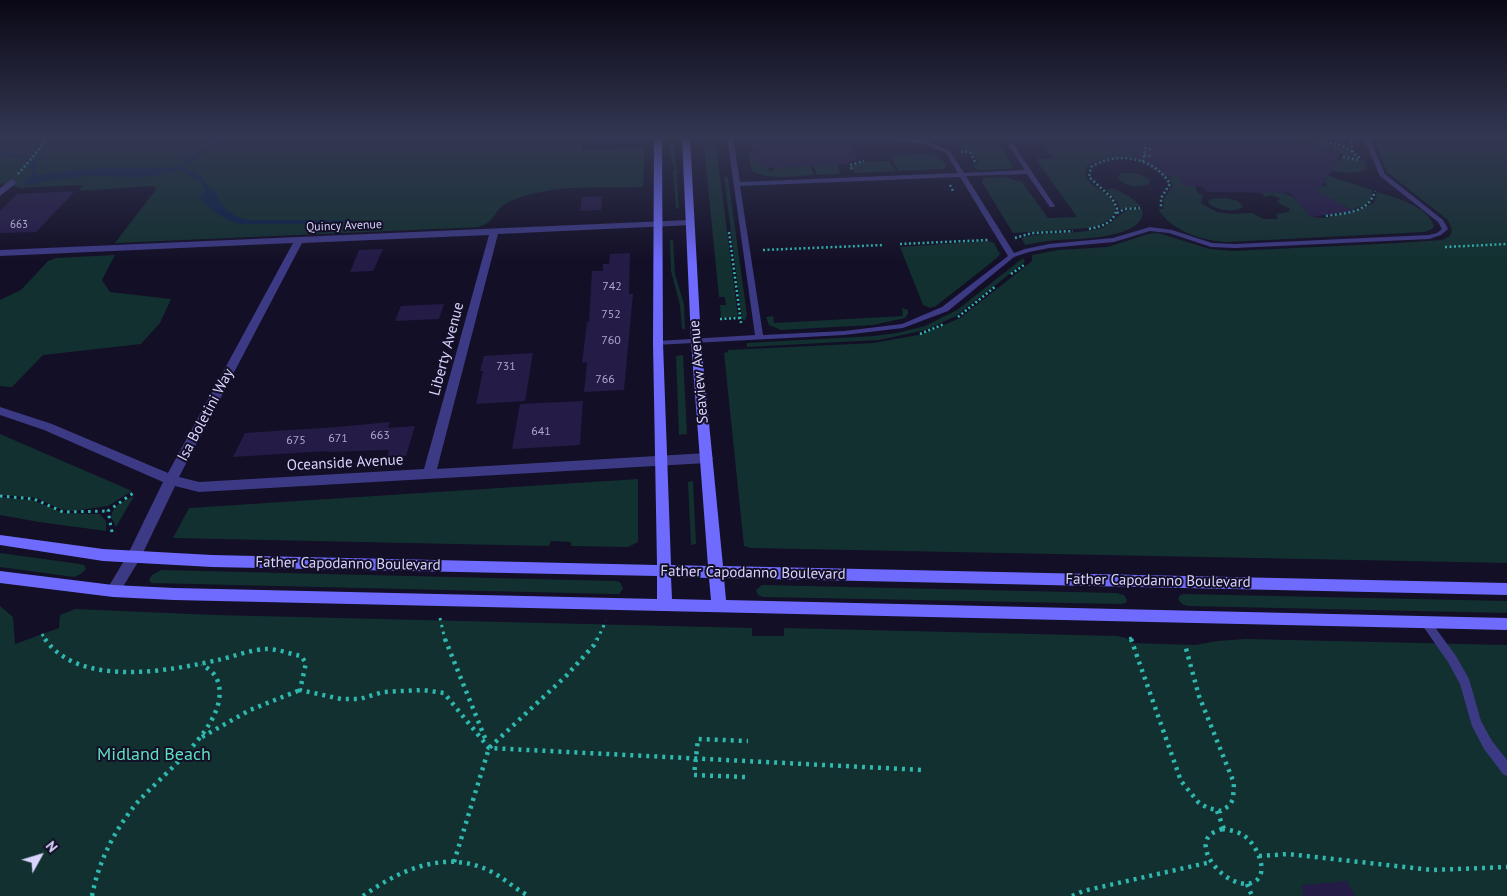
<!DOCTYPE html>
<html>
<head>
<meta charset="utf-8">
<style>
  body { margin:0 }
  #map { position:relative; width:1507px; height:896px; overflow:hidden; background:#130f26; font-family:"PT Sans",sans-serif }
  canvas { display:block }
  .north { position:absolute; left:15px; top:831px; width:50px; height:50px; -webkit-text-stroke:4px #130f26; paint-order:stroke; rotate:51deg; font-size:14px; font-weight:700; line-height:20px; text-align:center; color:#d9d4ff }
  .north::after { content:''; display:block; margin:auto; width:18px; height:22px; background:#d9d4ff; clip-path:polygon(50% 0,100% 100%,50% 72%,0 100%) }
</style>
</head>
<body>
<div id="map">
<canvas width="1507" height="896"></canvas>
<div class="north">N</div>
</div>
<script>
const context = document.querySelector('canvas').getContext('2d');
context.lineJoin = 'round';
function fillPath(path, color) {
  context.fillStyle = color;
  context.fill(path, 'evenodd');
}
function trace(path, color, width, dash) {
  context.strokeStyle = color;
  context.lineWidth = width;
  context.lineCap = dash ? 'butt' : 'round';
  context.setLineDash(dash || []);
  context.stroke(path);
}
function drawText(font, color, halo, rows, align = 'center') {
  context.font = font + ' "PT Sans",sans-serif';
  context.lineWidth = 4;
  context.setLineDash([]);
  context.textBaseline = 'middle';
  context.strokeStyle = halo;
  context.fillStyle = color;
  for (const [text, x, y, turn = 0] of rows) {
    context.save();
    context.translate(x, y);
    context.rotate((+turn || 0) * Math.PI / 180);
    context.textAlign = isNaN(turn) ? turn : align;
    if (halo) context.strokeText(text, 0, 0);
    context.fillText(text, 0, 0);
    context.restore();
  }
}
const green = new Path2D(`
  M0,137h584l-2,13 63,-2 -2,39c-42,1 -90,-3 -130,13 -21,8 -15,21 -34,27l-364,16 42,-55 -5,-2 -73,5 4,-6 -62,3 -19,-5 -2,2z
  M669,137h5l5,71 -3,1 -3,-38 2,-1 -6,-21z
  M703,137h12l23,180 -17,1 -1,-13h6l-1,-8h-6z
  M1081,137h36l25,22c-11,-1 -71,-5 -54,21 5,7 13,10 19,15 20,17 -1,29 -18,33l-76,5 -31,-51 1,-4 22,-1 17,5 26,36 29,-1 -41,-58 17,-1 -11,-15 34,-1 -2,-4z
  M1373,137h134v426l-756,-15 -7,-2 -20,-193 4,-1v-2l146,-7 49,-9 37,-16 72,-57v-6l26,-5 50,-3 40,-13 10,-1 52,16 23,2 166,-8 43,-3 8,-4 2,-6 -4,-10 -61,-48z
  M1295,139l47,7 19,13 -19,-3v-2l-7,-1 -1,-5 -39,-6z
  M959,141h38l16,26 -4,2 -30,1 -8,-5 8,-1 -8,-13h-7l-11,-9z
  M753,151l3,13h7l5,3 1,4 6,-1 -1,-4 25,1 11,-3 4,11c-19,1 -45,6 -62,-4l-4,-18z
  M923,154l16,2 -2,2 7,4 3,5 -5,2 -44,2 -7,-15z
  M1297,154l38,11 3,-5h4v-2l23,3 2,6c-9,12 -45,2 -57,-3 -4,-2 -9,-7 -13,-10z
  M889,161l7,10 -41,2 -3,-7 11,-4z
  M837,164l3,10 -23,1 -4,-10z
  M1304,168l68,22v7l-7,8 -14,5 -37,-21 14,-4 -21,-13z
  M1174,171l21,15 2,6 7,4 -3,3 1,5 15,8 16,2 19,-1 12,6h14l-2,-5 12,-2 2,-3 -13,-7 3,-4 -10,-3 -4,2 -7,-5c35,1 30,-1 52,25l15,1 30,-7 18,-8 3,-11c17,5 53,15 57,35l-4,3 -6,2 -197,10c-25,-1 -55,-11 -69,-33h5l1,-10 9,-13 -5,-9 4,-1 -2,-4z
  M1122,173h14l12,5 2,5c-10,6 -24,4 -32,-5v-2z
  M724,177h4l19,138 -2,6 -3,-2z
  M1112,188l17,8 12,10 -21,3 -3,-8 -11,-11z
  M1226,198l12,3 5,6c-9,6 -28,4 -35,-5l3,-3z
  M1134,209h8c7,30 -68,30 -86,31 -11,1 -21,3 -31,5l-3,-6 2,-2c24,-6 50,-2 74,-8 17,-4 19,-18 36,-20z
  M670,240h3l2,34 9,30 1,25h-3l-2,-24 -9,-34z
  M988,241l6,2 6,11 -3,4 -61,48 -6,2 -7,-3 -23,-58z
  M115,255l-13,25 8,12 61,7 -11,24 -19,21 -98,11 -31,32 -12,-1v-86l21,-10 27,-29 8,-3z
  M1023,258l2,4 -69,54 -30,14 -47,10 -132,7v-4l127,-7 23,-3 28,-7 32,-16z
  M902,308l6,2v4l-3,4 -32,7 -92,5 -12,-5 -3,-8 7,-1 1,7 129,-7z
  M683,355l4,79 -8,1 -3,-79z
  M0,434l132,57 -24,15 -35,5 -13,-2 -23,-11 -37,-3z
  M638,479v63l-10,5 -57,-1v-4l-20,-1 -2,5 -376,-8 16,-30z
  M693,481l3,63 -5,1 -3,-63z
  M134,496l-18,31 -5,-10c2,-12 12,-16 23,-21z
  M0,497l32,3 32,13 36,1 6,7v10l-67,-9 -39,-7z
  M0,553l80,11 4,1 2,4 -5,5 -7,3 -74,-10z
  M161,570l455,11 4,1 3,7 -4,5h-6l-462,-11 -2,-3 3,-5z
  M762,585l354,8 8,2 3,5 -1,3 -5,1 -358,-7 -5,-2 -2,-5z
  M1184,594l323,7v12l-319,-7 -6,-2 -4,-5 2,-4z
  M0,606l13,11 2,27 44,-16 1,-13 15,-6 140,6 537,13v8h32v-8l333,8 9,2 6,5 63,2 22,-4 29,-2 261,6v251h-1507z`);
const water = new Path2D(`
  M140,167l38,1c-32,14 -47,8 -80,8 -24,0 -49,5 -73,10l-3,-2 8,-8 14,-2 42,-5z
  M209,188l6,2c4,16 16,26 32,30h106l6,1 -38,3h-82c-16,-5 -30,-15 -40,-27z`);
const stream = new Path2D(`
  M0,154l20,2 14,7 -1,9 5,5h3
  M181,168l22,13 6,13
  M172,170l9,-2 40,-31`);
const building = new Path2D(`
  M750,137l99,1 8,22 -7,1 1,1 -5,2 -78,4 -5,-4 -7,1z
  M1107,137h177l11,2v3l39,6 1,5 6,1 -20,33 -7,2 39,22 -42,6 -21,-24 -83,-1 -5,-6h-18l-8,-11 -11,2z
  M75,191l-39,41 -36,1v-22l17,-17z
  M602,196l-1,14 -21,1 2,-14z
  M383,249l-10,22 -23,1 9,-22z
  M630,253l-1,41h4l-9,96 -40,2 3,-30 -5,1 5,-41h2l3,-51h11v-7h6l1,-10z
  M444,304l-5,15 -44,2 6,-15z
  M533,353l-8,48 -49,3 7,-33h-3l4,-15z
  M583,401l-3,44 -68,4 8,-45z
  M390,422l-2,6 27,-2 -9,30 -19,1 2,-7 -62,2 1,-1 -95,6 12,-24 92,-6z
  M1347,881l8,15h-52l-1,-11z`);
const pathFar2 = new Path2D(`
  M1294,137l47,8 12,7
  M1350,137l3,16 9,6
  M961,152h9l6,12
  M1144,155l7,1
  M1343,157l17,3
  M1143,162l2,-14 6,1
  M852,169l-2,-4 14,-4
  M18,174l20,-23 8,-14
  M950,185l3,6
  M1117,213l8,-4 15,-1
  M1326,216c19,-3 43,-3 49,-25
  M1089,229c14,-3 25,-6 28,-21l-5,-10 -23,-21 2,-10c26,-16 63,-10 79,17l-9,14v10
  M729,232l12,91
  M1015,238l17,-5 41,-2
  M900,244l88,-4
  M1445,247l62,-3
  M763,250l120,-5
  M1011,274l13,-9
  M958,317l38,-31
  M720,319l20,-1
  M920,334l24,-10`);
const pathFar1 = new Path2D(`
  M0,496l34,3 29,13 45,-1
  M112,532l-4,-21 28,-20
  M440,618l5,22
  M42,634l4,6
  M1130,637l1,3
  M597,640l9,-19`);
const path = new Path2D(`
  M45,639c34,49 124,32 173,21 14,-3 35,-11 49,-11 11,0 23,5 34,7l5,7 -6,27 41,9h19l23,-7 40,-2 21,3 45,55 434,22
  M445,639l42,104
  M1131,639l50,142 18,22 9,5 13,3 9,-6 3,-6 1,-16 -35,-87 -14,-51
  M202,737l48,-27 50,-20
  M745,777l-51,-2 4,-36 50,2
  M1217,811l7,18
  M1222,829c9,1 18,3 25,9 10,9 23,35 7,44 -22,11 -63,-31 -43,-48 3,-2 8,-4 11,-5z
  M1259,856l29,-2 144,16 75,-3
  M454,862l35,-114 78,-73 27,-30 3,-6
  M1247,884l5,12
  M92,896c6,-32 20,-61 40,-87 23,-31 106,-87 84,-132 -3,-5 -9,-9 -14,-13
  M363,896c36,-26 83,-47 127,-25 14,7 25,18 39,25
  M1072,896l11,-5 128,-29`);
const lane = new Path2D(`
  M727,137h6l7,45 218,-9 -12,-20 -22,-9 -40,-5 -3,-2h17l27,3 25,11 14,22 61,-3 -17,-25 5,-1 42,62 -1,1h-4l-23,-33 -61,2 48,77 11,-4 24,-5 64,-6 37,-11 22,3 40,13 23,1 194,-9 8,-2 5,-4 -4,-7 -58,-46 -17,-39h6l16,37 58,46 5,9 -7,6 -12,4 -194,9 -24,-1 -42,-14 -19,-2 -36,11 -65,6 -20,4 -15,5 -66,54 -45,17 -59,7 -189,10 -1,-2 4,-2 97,-6zM960,177l48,79 -66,51 -40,17 -58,7 -81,4 -23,-149z
  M1425,617l4,2 27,37 13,23 12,42 11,20 15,19v16l-4,-2 -19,-25 -12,-23 -12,-42 -12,-22 -28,-40 1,-3z`);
const street = new Path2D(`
  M12,179l4,3 -1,2 -15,12v-8z
  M689,220l5,3 -2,2 -194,9 -61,235 270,-16 4,2 2,3 -2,3 -4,2 -508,29 -24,-6 -34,71 -23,38 -5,2 -5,-2 -2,-4 22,-37 35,-72 -119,-52 -44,-15v-8l52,17 116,49 125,-230 -293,13v-6zM489,235l-65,234 -225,13 -20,-5 123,-234z`);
const secondary = new Path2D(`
  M654,137h8l1,206 8,222 37,1 -17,-225 -9,-204h8l11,204 22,225 784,17v12l-783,-17 2,22 781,18v12l-1333,-30 -61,-3 -113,-14v-12l113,14 61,3 483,11v-23l-445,-9 -109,-6 -103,-16v-10l103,14 109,6 445,10 -4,-222zM671,577l38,1 2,22 -39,-1z`);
const farNumbernames = [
  ["663",19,225]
];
const farStreetnames = [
  ["Quincy Avenue",344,226,-2]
];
const numberNames = [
  ["742",612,287],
  ["752",611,315],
  ["760",611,341],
  ["731",506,367],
  ["766",605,380],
  ["641",541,432],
  ["663",380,436],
  ["671",338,439],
  ["675",296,441]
];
const streetNames = [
  ["Liberty Avenue",447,349,-75],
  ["Seaview Avenue",699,372,-95],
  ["Isa Boletini Way",206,415,-62],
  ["Oceanside Avenue",345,463,-3],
  ["Father Capodanno Boulevard",348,564,1],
  ["Father Capodanno Boulevard",753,573,1],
  ["Father Capodanno Boulevard",1158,581,1]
];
const nearParknames = [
  ["Midland Beach",154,755]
];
fillPath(green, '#12302f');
fillPath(water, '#0c2248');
trace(stream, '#0c2248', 4);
fillPath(building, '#241b47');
trace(pathFar2, '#2fb8b0', 2.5, [2, 2.5]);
trace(pathFar1, '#2fb8b0', 3, [2.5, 4.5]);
trace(path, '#2fb8b0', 4.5, [3, 5]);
fillPath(lane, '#3d3a85');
fillPath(street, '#3d3a85');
fillPath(secondary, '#6f6bff');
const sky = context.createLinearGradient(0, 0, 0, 263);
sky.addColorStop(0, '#0a0815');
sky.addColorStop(0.52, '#333752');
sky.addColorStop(1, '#33375200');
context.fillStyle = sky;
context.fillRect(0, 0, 1507, 263);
drawText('11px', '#aca6d1', null, farNumbernames);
drawText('12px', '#d9d4ff', '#130f26', farStreetnames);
drawText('12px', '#aca6d1', null, numberNames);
drawText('15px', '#d9d4ff', '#130f26', streetNames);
drawText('18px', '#5fe0c0', '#130f26', nearParknames);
</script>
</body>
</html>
